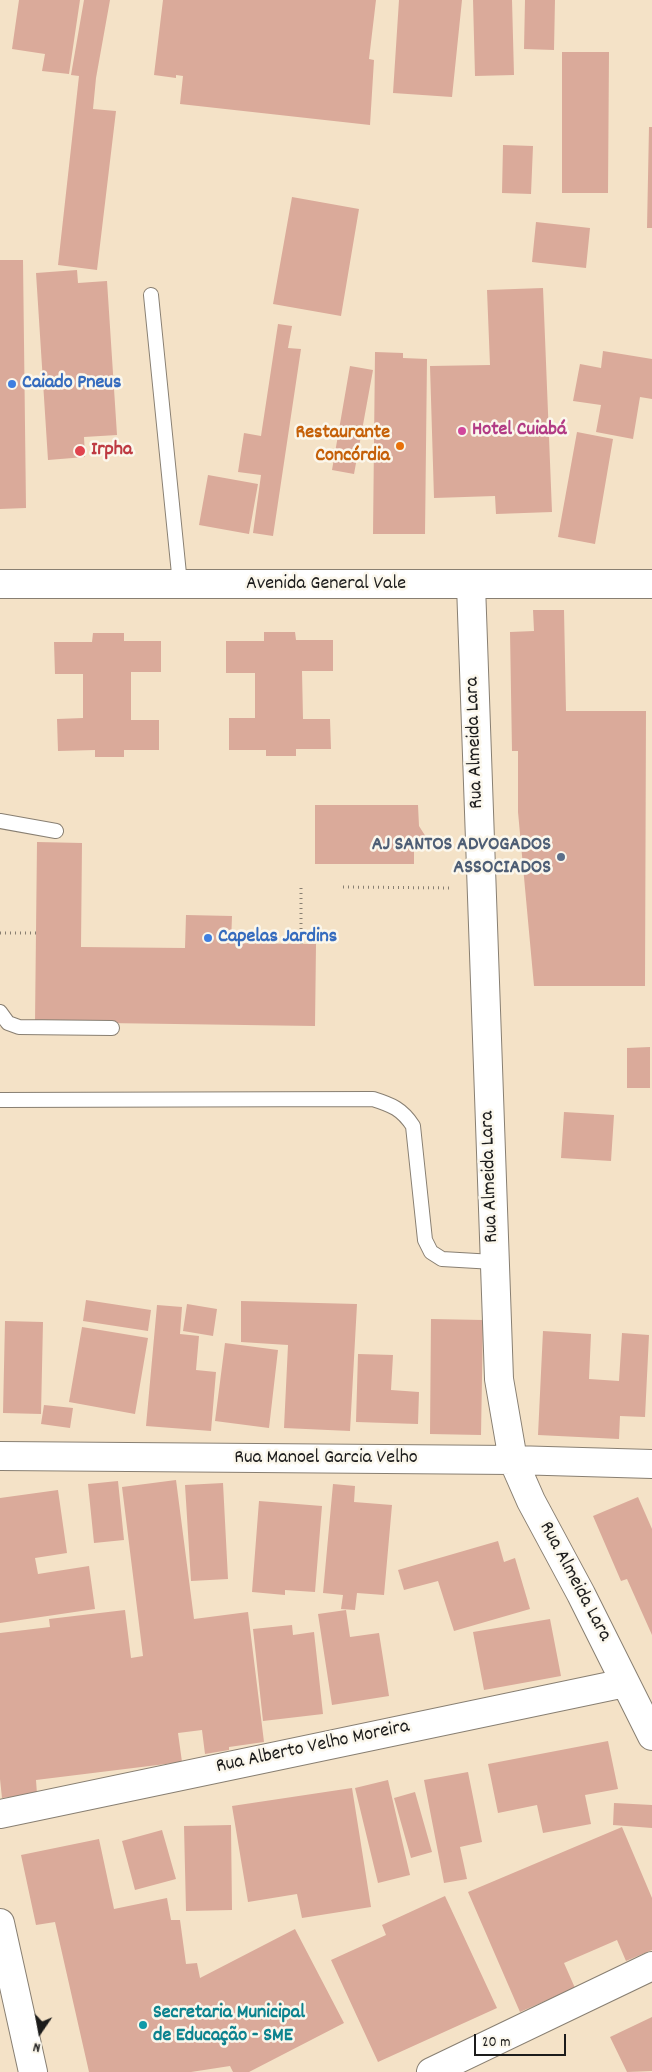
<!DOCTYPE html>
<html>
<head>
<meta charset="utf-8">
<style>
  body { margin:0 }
  #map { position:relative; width:652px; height:2072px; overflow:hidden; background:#f4e2c7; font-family:Dekko,sans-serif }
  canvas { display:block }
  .north { position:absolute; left:15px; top:2007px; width:50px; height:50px; -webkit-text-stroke:4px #fbf7ec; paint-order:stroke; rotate:192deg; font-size:14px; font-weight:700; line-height:20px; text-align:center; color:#1c1c1c }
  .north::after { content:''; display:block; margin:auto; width:18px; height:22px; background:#1c1c1c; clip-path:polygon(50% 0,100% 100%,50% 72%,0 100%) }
  .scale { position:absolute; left:474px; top:2034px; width:92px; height:22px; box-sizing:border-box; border:2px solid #1c1c1c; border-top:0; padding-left:6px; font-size:15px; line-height:18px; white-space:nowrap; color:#1c1c1c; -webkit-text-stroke:4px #fbf7ec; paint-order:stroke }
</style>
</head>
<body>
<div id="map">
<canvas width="652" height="2072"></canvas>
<div class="north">N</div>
<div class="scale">20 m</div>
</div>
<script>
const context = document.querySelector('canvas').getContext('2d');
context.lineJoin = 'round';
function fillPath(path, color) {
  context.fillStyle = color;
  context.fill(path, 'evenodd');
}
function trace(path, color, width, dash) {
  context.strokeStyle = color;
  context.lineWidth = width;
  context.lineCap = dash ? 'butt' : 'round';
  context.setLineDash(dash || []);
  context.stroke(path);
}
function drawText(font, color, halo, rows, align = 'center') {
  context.font = font + ' Dekko,sans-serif';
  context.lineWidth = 5;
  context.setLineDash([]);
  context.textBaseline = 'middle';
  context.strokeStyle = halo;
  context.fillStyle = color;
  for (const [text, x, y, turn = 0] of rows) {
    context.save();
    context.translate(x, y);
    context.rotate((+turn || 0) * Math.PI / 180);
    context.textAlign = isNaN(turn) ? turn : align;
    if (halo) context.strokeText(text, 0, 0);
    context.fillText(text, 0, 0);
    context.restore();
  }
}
const building = new Path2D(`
  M19,0h61l-11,74 -27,-3 3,-17 -33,-5z
  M84,0h26l-14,78 -3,31 23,2 -19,159 -39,-5 21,-189 -8,-1z
  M163,0h213l-7,59 5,1 -4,65 -190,-21 3,-28 -7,-1v3l-22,-3z
  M399,0h63l-10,97 -59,-4z
  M473,0h39l2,75 -39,1z
  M525,0h30l-1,50 -30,-1z
  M562,52h47l-1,141h-46z
  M649,127h3v101h-5z
  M503,145l30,1 -2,48 -29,-1z
  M292,197l67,12 -18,107 -68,-12z
  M536,222l54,6 -4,40 -54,-6z
  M0,260h23l3,248 -26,1z
  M77,270l1,13 29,-2 10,154 -33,2 1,20 -37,3 -12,-187z
  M543,288l9,224 -56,2 -1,-18 -61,2 -4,-132 60,-1 -3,-75z
  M278,324l14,2 -4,22 13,1 -28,187 -20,-3 8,-58 -23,-3 6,-39 17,3z
  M603,351l49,8v40l-12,-2 -7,42 -37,-7 5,-27 -28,-4 7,-37 21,4z
  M375,352l28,1v5l24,1 -2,175h-52z
  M350,366l23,4 -19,104 -22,-4z
  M577,432l36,7 -18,105 -37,-7z
  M208,475l50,9 -9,50 -50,-9z
  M533,610h31l2,101h80l-1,275h-111l-16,-174v-61h-6l-2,-119 24,-1z
  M264,632h31l1,8h37v31h-31l1,48h27l1,30h-35v7h-30v-6h-37v-32h26v-45h-29v-32h38z
  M93,633h31v8h37v31h-30v48h28v30h-35v7h-29v-7l-37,1 -1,-32 26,-1v-44h-28l-1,-32h38z
  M315,805h103l1,21 7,11 -12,8v19h-99z
  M37,842l45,1 -1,104 104,1 1,-33 46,1 -1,27 85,1 -1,82 -280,-4z
  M650,1047v41h-23v-40z
  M564,1112l50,3 -3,46 -50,-3z
  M86,1300l65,10 -3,21 -65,-10z
  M241,1301l116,3 -7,127 -66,-3 4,-83 -47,-3z
  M187,1304l30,5 -4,27 -30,-5z
  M157,1305l25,2 -2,27 19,2 -3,34 20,2 -5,59 -65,-5z
  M431,1319l52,1 -2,115 -51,-1z
  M5,1321l38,1 -2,92 -38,-1z
  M82,1327l66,11 -13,76 -66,-12z
  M543,1331l48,3 -2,45 30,2 3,-48 27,2 -4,82 -25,-1 -1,23 -81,-4z
  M225,1343l53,7 -9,78 -54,-7z
  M358,1354l35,1 -2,35 28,2 -1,32 -62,-2z
  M44,1405l29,3 -3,20 -29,-4z
  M176,1480l18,139 54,-7 16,130 -35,5v3l-24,4 -3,-24 -24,3 4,29 -146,18 1,14 -35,4 -2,-19v-146l50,-6 -1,-8 76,-9 6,48 12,-2 -21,-169z
  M118,1481l6,59 -30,3 -6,-59z
  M223,1483l5,96 -37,2 -6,-96z
  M333,1484l22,2 -1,16 38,3 -8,90 -27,-2 -2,17 -14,-1 2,-14 -20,-2z
  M58,1490l9,63 -32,5 3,16 51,-8 6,43 -95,14v-125z
  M638,1497l14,32v106l-25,-56 -6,2 -28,-65z
  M259,1501l63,5 -7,86 -30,-2v5l-33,-3z
  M498,1541l6,21 11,-4 15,51 -76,22 -16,-50 -34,9 -6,-20z
  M346,1610l4,27 29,-4 10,63 -57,9 -14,-91z
  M550,1619l11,57 -77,14 -11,-58z
  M292,1625l1,10 21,-3 9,82 -60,7 -10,-92z
  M608,1741l10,48 -33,6 6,29 -48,9 -6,-28 -39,8 -10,-49z
  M468,1772l14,70 -22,5 7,32 -23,4 -20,-103z
  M388,1780l22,95 -32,8 -23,-95z
  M352,1788l19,119 -69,11 -5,-24 -49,8 -16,-96z
  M415,1792l17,60 -21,6 -17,-60z
  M614,1803l38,2v23l-39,-3z
  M231,1825l1,85 -46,1 -2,-85z
  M622,1827l30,71v52l-26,11 -9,-21 -53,23 11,25 -55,24 -52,-120z
  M162,1830l14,49 -41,11 -13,-49z
  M99,1839l15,70 53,-11 4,22h9l6,44 11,-1 3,15 95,-49 49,94 -95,49h-16l-3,-6 -39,6h-102l-34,-150 -19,3 -15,-70z
  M445,1896l52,112 -119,54 -47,-102 55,-25 -4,-10z
  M652,2017v54l-25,1 -17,-35z`);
const path = new Path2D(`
  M343,887l110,1
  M0,933h36
  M301,944v-57`);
const service = new Path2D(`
  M151,295l29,289
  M0,821l56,10
  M0,1012l8,11 11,4 93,1
  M0,1100l373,-1c19,6 29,10 40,27l12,114 6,12 11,7 52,3`);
const minor = new Path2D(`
  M471,585l28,794 14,81 18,41 50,93 71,142
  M0,1456l513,4 139,4
  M0,1814l625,-131
  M0,1923l33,149
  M431,2072l221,-106`);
const primary = new Path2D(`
  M0,584h652`);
const markers = [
  [12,384,5,"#3f7fe0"],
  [462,431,5,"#d1479c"],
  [400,446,5,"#e8710a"],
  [80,451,6,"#e0444e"],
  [561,857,5,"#5c6f8a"],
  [208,938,5,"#3f7fe0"],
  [143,2025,5,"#0f9aa8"]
];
const shopNames = [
  ["Caiado Pneus",22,384],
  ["Capelas Jardins",218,938]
];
const hotelNames = [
  ["Hotel Cuiabá",472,431]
];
const foodNames = [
  ["Restaurante",390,434],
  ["Concórdia",390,457]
];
const healthNames = [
  ["Irpha",91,451]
];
const streetNames = [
  ["Avenida General Vale",326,585],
  ["Rua Almeida Lara",476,743,-92],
  ["Rua Almeida Lara",491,1177,-92],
  ["Rua Manoel Garcia Velho",326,1459],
  ["Rua Almeida Lara",574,1582,62],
  ["Rua Alberto Velho Moreira",313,1748,-12]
];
const serviceNames = [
  ["AJ SANTOS ADVOGADOS",551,846],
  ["ASSOCIADOS",551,869]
];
const cultureNames = [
  ["Secretaria Municipal",153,2014],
  ["de Educação - SME",153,2037]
];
fillPath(building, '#daaa9a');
trace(service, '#887f72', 16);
trace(minor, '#887f72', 30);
trace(primary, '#887f72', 30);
trace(path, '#887f72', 3, [1, 4]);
trace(service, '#fff', 14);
trace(minor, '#fff', 28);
trace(primary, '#fff', 28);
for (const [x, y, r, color] of markers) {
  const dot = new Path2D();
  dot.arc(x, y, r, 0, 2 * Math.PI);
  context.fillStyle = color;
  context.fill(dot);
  trace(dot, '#fbf7ec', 2);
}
drawText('bold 20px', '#366cbe', '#fbf7ec', shopNames, 'left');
drawText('bold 20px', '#b23c85', '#fbf7ec', hotelNames, 'left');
drawText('bold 20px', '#c56008', '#fbf7ec', foodNames, 'right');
drawText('bold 20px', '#be3a42', '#fbf7ec', healthNames, 'left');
drawText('20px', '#1c1c1c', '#fbf7ec', streetNames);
drawText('bold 20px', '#4e5e75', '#fbf7ec', serviceNames, 'right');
drawText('bold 20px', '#0d838f', '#fbf7ec', cultureNames, 'left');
</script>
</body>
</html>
